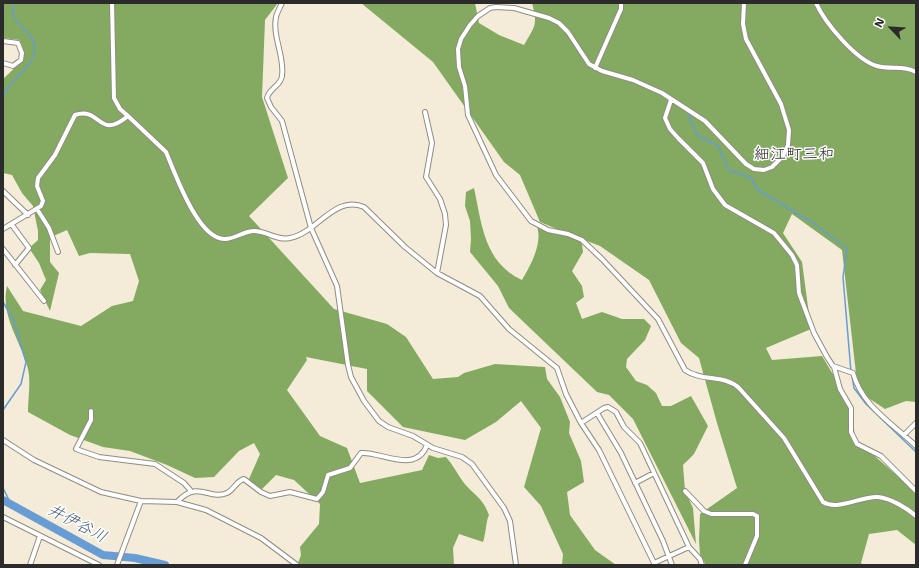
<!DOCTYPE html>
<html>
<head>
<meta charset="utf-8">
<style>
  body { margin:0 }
  #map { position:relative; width:919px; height:568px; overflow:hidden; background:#f4ecd8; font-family:"Shantell Sans",sans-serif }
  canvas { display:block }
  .frame { position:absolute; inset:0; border:4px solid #2b2b2b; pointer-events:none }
  .north { position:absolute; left:871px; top:8px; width:40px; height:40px; -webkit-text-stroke:3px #fff; paint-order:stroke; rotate:295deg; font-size:11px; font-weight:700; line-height:16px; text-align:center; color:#2b2b2b }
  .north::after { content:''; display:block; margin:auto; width:14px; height:18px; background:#2b2b2b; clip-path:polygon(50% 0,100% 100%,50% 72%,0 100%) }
</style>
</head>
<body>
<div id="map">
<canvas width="919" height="568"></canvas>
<div class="frame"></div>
<div class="north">N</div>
</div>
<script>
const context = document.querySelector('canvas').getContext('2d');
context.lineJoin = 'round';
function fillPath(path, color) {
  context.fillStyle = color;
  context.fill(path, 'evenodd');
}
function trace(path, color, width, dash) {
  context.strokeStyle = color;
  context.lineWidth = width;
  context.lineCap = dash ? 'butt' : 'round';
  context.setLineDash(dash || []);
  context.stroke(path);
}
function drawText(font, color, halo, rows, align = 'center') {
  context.font = font + ' "Shantell Sans","Klee One",sans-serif';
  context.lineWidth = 3;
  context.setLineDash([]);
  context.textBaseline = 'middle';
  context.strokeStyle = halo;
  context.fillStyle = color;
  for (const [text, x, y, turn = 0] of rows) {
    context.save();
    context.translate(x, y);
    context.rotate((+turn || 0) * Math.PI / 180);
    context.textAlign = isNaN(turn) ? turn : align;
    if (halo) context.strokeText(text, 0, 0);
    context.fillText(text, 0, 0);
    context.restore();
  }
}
const forest = new Path2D(`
  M3,3h275l-13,17 -3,77 26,81 -39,38 85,93 53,15 19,13 27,42 25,-2 6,-4 31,-9 50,3 2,12 13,18 10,25 -1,11 12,28 3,21 -17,10 3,23 25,35 21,15h-54l1,-11 -22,-48 -17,-19 17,-59 -20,-27 -25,21 -31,18 -62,-13 -36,-36v-22l-61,-12 1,3 -20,30 33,46 27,12 13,35 62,-13 7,-15 9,3 8,-1c7,8 12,18 18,26 10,12 19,15 25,32 -3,5 -3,19 -6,27l-24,-8 -6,14 1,17h-154l-2,-2 3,-8 -1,-8 19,-23 1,-20 -26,-24 -18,-5 -15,15 -12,-11 11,-25 -6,-11 -15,8 -25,26 -19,1 -28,-13 -37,-14 -27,-4 -33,-12 -42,-23c0,-13 3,-30 0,-43 -7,-28 -28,-53 -21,-83l16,25 58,15 31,-20 21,-5 6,-20 -9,-27 -40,-1 -11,3 -12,-26 -16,7 -1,3v22l9,11 -9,38 -10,-21 6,-10 -7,-17 -10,-15 9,-8v-9l-5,-25 -11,-13 -10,-18 -9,-2v-94l19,-18 -2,-21 -17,-2z
  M361,3h114l4,20 20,12 25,10c11,-19 14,-20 8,-42h384v399l-10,-1 -21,8 -27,-18 -16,-141 -50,-36 -9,19 19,29 9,67 -45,19 6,12 50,-4 30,50 3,33 61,53v53l-19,-15 -28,4 -8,29 2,2h-157l-6,-11 -1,-14 1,-26 37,-26 -20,-65 -18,-65 -18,-15 -32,-63 -49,-34 -26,-10 8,8 1,8 -11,19 10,15 2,11 -8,6 6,16 20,-7 20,7h22l7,7 -6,14 -18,19 -1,8 10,14 11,4 9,8 6,13h9l20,-10 17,30 -14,28 -11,11 2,26 8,17 3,36 -63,-125 -24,-24 -12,-3 -88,-84 -11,-22 -28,-34 1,-13 -1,-18 -5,-15 1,-14 8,-4c8,37 10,74 48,92 9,-15 22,-39 14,-56l33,10 -29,-12 -20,-47 -16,-13 -71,-100z`);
const stream = new Path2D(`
  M3,96c7,-18 32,-29 32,-48 0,-17 -29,-26 -21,-45
  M687,111l10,24 21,11 11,24 22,8 7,12 55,33 34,26 -4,28 8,95
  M3,302l10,17 13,43 -5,22 -18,26
  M852,376l2,12 12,16 50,48
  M3,488l8,16`);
const river = new Path2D(`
  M3,500l100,55 32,3 30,7`);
const minor = new Path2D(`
  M112,3l2,95 6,11 8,7
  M282,3c-2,4 -5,10 -6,14 -4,19 9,40 6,59 -1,10 -13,12 -15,22l4,9 11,14 29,107 26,58 11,79 3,12 13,24 15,20 9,6 25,9 20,12 29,9 10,7 32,44 6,13 6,44
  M744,3l-1,21 3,15 35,65 8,26 -1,15 -5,11 -11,11 -8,3 -10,-1 -8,-5 -41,-43 -43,-28 -29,-13 -31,-9 -13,-7 -21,-32 -9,-9 -10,-5 -35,-10 -18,-1 -6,1 -12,8 -8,9 -9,14 -3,10 1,18 6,19 3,29 28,60 35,46 17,9 20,4 14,6 20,19 56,60 27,51c17,12 39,4 54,18l45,50 39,64c15,9 38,-6 55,-5 12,1 29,11 38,19
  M816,3c9,20 40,57 61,63 13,4 27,-1 39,6
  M3,41l15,2 4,10 -1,7 -8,6 -10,-3
  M595,68l26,-59v-6
  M671,100l-6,18 5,11 8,9 25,25 10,26 12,16 49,28 18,22 5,10 2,28 15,40 13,24 6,9 20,7c9,33 39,50 63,73
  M425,112l7,31 -6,34 14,22 5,15 1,11 -9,48
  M3,191l25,24
  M37,209l12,19 9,24
  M12,225l17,23 -14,17
  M3,229l38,-23 2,-5 -6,-15 1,-8 17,-23 20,-40c26,-9 23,26 53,1l38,36c9,21 32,88 59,87 10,0 19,-8 29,-8 13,0 23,10 36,7 27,-5 45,-44 74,-31l41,40 32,26 43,23 29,33 48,39 9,26 15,29 18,27 56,115
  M3,249l41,52
  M834,367l6,22 11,19v24l6,12 24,12 35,35
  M91,411v9l-15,29 23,8 56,7 29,19 7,8
  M597,413l24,40 42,88 9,24
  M581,423l23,-15 4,-1 8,5 8,15 16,16 49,104 11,12 2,6
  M904,435l12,-12
  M3,440l31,20 67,32 40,9 36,1 29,8 55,28 36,27
  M635,483l19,-10
  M685,491l19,20 7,3h42l4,2v20l-12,29
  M177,502c21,-23 32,-1 50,-9 7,-3 9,-12 17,-14l17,13 9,4 20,-4 27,7 6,-7 5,-17 22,-7 11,-15c19,-2 55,22 66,-8
  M3,517l96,48
  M654,563l35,-16
  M30,565l10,-29
  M117,565l24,-64`);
const neighbourhoodNames = [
  ["細江町三和",794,155]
];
const waterNames = [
  ["井伊谷川",77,524,28]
];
fillPath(forest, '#83aa60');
trace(stream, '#679dd4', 1.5);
trace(river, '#679dd4', 8);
trace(minor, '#908c82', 6);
trace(minor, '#fff', 4);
drawText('16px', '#2b2b2b', '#fff', neighbourhoodNames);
drawText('italic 16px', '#465e77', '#fff', waterNames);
</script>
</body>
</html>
